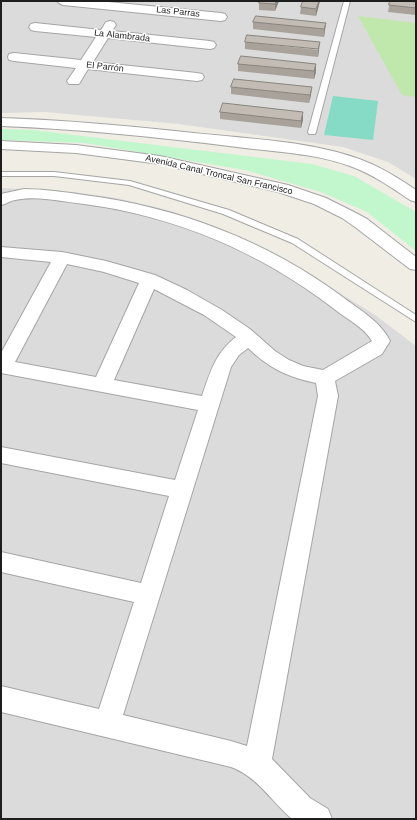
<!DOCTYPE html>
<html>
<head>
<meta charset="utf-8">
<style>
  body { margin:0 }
  #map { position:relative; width:417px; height:820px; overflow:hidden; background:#efede4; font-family:Arial,sans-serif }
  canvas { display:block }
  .frame { position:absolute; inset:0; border:2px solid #1e1e1e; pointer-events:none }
</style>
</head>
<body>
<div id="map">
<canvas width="417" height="820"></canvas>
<div class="frame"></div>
</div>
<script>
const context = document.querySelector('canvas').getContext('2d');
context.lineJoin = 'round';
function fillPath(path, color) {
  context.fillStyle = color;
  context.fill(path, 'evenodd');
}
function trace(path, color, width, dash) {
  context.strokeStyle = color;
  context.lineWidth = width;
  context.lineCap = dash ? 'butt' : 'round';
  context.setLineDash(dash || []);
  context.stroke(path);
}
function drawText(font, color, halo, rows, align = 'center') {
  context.font = font + ' Arial,sans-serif';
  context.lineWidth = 3;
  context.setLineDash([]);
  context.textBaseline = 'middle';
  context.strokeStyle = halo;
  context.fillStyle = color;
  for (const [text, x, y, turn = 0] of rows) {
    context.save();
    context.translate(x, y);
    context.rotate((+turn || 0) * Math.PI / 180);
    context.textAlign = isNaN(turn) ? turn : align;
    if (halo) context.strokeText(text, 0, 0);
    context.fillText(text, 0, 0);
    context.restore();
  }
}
const residential = new Path2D(`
  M1,1h415v178l-28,-17 -45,-15 -164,-23 -134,-12 -44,1z
  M1,188l64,3 52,7 54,13 27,9 64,27 38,21 75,47 41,31v473h-415z`);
const grass = new Path2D(`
  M358,16l58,7v74l-14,-2z`);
const park = new Path2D(`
  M1,129l32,1 279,34 42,12 62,36v39l-49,-39 -46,-20 -76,-22 -160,-27 -84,-3z`);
const pitch = new Path2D(`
  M333,96l45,5 -5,39 -49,-5z`);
const lane = new Path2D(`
  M344,1h6l-34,131 -1,2h-6l-1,-2z
  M1,172h53l76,9 99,29 69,29 118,76v7l-124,-79 -69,-29 -94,-29 -75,-9h-53z`);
const street = new Path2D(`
  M57,1h41l123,12 4,1 2,3 -2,3 -4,1 -158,-16 -4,-2z
  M110,21l4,1 2,3 -4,6 98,10 4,1 2,3 -2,3 -4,1 -102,-11 -15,24 104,11 5,1 2,3 -2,3 -5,1 -109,-12 -9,15h-10l-2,-3 9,-13 -62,-7 -5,-1 -1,-3 1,-3 5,-1 67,7 15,-23 -61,-6 -4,-1 -2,-3 2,-3 4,-1 66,7 5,-8z
  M1,118c64,2 129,8 193,15 55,6 124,8 175,30 17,7 32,17 47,27v12l-6,-2c-19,-13 -38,-26 -60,-34 -36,-13 -75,-14 -113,-19 -79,-10 -157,-18 -236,-21z
  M1,141l75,4 84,11 128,29 38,13 28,14 13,7 49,38v13l-6,-1 -55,-42 -13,-9 -28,-14 -36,-12 -118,-28 -84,-11 -75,-4z
  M24,189c20,0 40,3 60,6 94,12 184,46 260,103 17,13 36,23 46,43l-8,13 -47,27 3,15 -66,363 38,39 18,11 4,10h-40c-21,-18 -34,-42 -61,-52l-230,-55v-26l98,23 35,-107 -133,-30v-20l140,31 28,-87 -168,-33v-16l174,33 23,-70 -197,-37v-20l50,-91 -50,-5v-10l61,5 44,9 49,14 32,15 35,20 28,19 25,22 14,9 14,6 20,4 49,-29c-8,-14 -27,-23 -39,-33 -73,-56 -158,-92 -249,-104 -21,-2 -47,-9 -69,-4 -5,1 -9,4 -14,5v-11zM67,264l37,8 35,11 -43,94 -81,-15zM154,289l50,26 32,22c-21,16 -26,36 -34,59l-88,-16zM248,348c21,20 39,29 68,35l2,13 -71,350 -16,-5 -108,-26 108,-348 8,-12z`);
const wall = new Path2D(`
  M260,1h19l-4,10 -16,-1v-7z
  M320,1l-4,15 -16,-2 1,-7z
  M390,1l26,1v13l-28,-3z
  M253,22l73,1 -2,14 -71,-8z
  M245,42l74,8 -1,7 -73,-8z
  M238,64h78v8l-2,7 -76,-8z
  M231,87l80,8 -2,8 -78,-9z
  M220,112h83v8l-2,8 -81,-9z`);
const shadedWall = new Path2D(`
  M276,1h3l-4,10v-7z
  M319,1h1l-4,15v-7z
  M326,23l-2,14v-8z
  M320,42l-1,8 -1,7v-8z
  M316,64v8l-2,7v-8z
  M312,87l-1,8 -2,8 1,-8z
  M303,112v8l-2,8v-7z`);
const building = new Path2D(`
  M260,1h16l-1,3 -16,-1z
  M303,1h16l-3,8 -15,-2z
  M390,1h18l8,1v6l-27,-3z
  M256,16l70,7 -2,6 -71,-7z
  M247,35l73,7 -2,7 -73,-7z
  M241,56l75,8 -2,7 -76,-7z
  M234,79l78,8 -2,8 -79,-8z
  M223,103l80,9 -2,9 -81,-9z`);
const farStreetnames = [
  ["Las Parras",178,12,6],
  ["La Alambrada",122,36,6],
  ["El Parrón",105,67,6],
  ["Avenida Canal Troncal San Francisco",219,175,13]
];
fillPath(residential, '#dcdbdb');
fillPath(grass, '#c0e7ac');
fillPath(park, '#c2f7ce');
fillPath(pitch, '#85dbc6');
trace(lane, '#a5a5a5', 2);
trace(street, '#a5a5a5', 2);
fillPath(lane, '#fff');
fillPath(street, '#fff');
fillPath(wall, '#a8a29b');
fillPath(shadedWall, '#88847e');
fillPath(building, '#c3bcb4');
trace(building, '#88847e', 1);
drawText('9px', '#1e1e1e', '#fff', farStreetnames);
</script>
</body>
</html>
